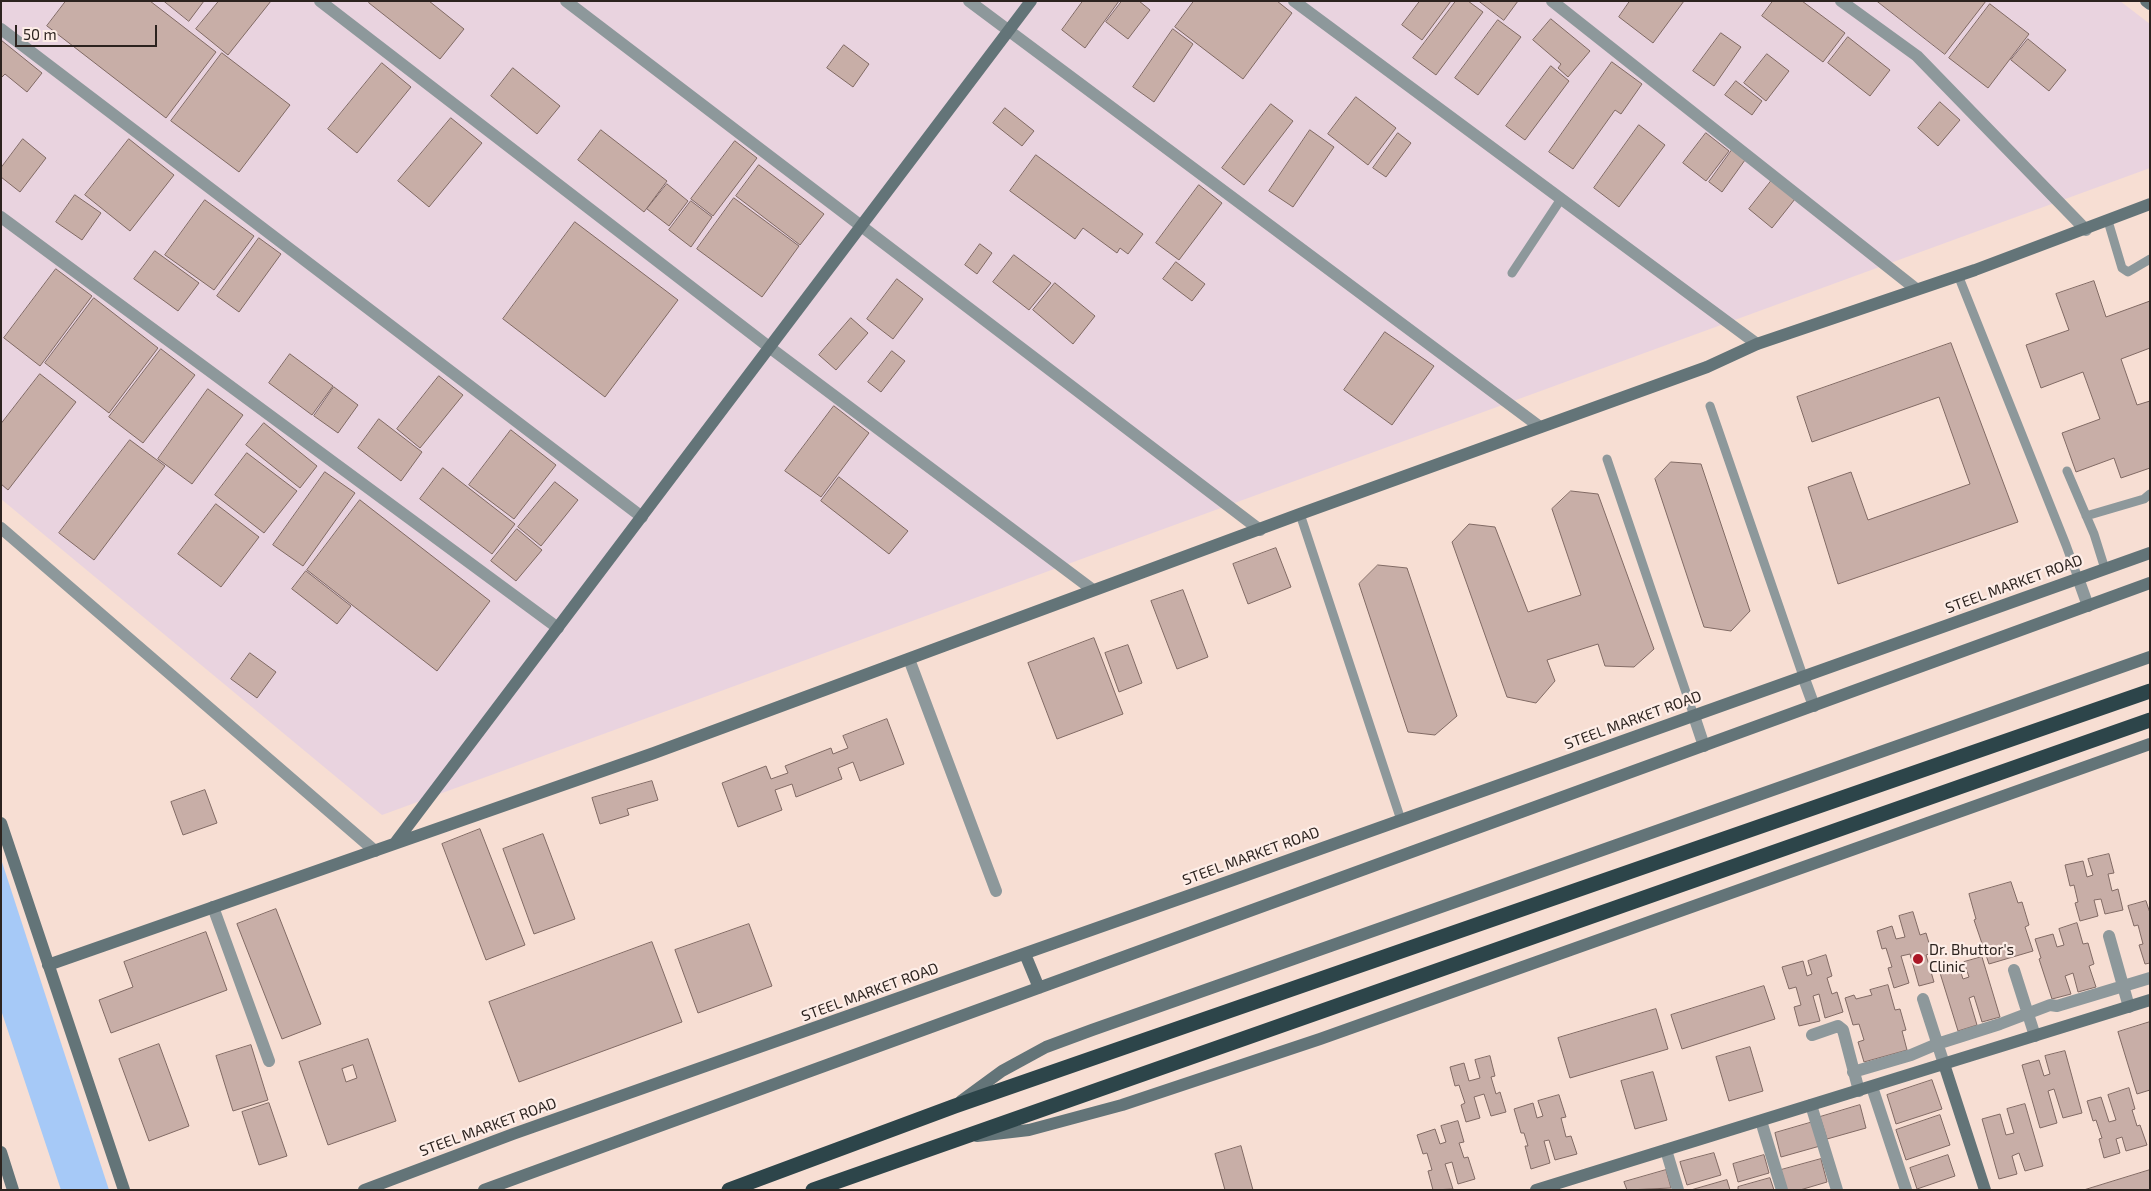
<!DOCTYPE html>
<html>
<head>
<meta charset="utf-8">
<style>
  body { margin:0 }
  #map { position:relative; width:2151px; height:1191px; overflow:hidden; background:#f7ded3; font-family:"Exo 2",sans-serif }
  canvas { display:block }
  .frame { position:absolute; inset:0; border:2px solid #2c231f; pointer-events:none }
  .scale { position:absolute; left:15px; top:25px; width:142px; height:22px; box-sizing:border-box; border:2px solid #2c231f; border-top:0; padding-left:6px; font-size:15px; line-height:18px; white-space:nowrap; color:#2c231f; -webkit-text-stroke:4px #fdede7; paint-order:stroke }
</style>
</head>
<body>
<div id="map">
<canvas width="2151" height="1191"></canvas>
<div class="frame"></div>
<div class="scale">50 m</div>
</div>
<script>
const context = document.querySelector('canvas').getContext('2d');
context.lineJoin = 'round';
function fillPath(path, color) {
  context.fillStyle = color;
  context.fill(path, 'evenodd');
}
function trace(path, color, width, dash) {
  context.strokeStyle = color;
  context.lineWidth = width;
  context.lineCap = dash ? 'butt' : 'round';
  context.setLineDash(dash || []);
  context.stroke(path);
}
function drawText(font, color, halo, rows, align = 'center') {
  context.font = font + ' "Exo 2",sans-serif';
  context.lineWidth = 4.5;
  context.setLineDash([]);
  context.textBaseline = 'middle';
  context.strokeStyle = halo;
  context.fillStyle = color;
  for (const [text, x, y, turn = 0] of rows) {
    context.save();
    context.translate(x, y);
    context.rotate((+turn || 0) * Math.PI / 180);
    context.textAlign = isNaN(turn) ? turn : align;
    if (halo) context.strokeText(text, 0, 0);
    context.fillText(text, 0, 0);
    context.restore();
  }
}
const industrial = new Path2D(`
  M1,1h2119l30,23v144l-1768,647 -381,-316z`);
const water = new Path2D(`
  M1,859l108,331h-48l-60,-180z`);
const building = new Path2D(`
  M66,1h84l66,51 -50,66 -119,-92z
  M164,1h40l-15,20z
  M219,1h52l-43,54 -32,-26z
  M370,1h59l35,28 -24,30 -71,-56z
  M1083,1h36l-34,47 -23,-18z
  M1122,1h17l11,9 -22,29 -22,-17z
  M1194,1h83l15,12 -49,66 -68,-52z
  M1420,1h31l-29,39 -20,-15z
  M1456,1h12l15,11 -47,63 -23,-17z
  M1479,1h39l-14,19z
  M1630,1h54l-31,42 -34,-26z
  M1773,1h29l43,32 -22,29 -61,-46z
  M1877,1h109l-41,53z
  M1990,4l39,30 -41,54 -39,-30z
  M1551,19l39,32 -22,26 -10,-9 3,-4 -28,-24z
  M1498,20l23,17 -43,58 -23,-17z
  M1173,29l20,15 -39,58 -21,-15z
  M1721,33l20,14 -27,39 -21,-15z
  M1848,37l42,33 -20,26 -42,-33z
  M2028,39l38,31 -17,21 -38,-31z
  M1,40l41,33 -15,19 -22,-18 -4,4z
  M844,45l25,19 -16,23 -26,-19z
  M222,53l68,52 -51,67 -68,-51z
  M1767,54l22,17 -23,30 -22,-18z
  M1612,62l30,22 -21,30 -6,-4 -42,59 -24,-17z
  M382,63l29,24 -54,66 -29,-24z
  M1551,66l18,15 -44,59 -19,-14z
  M513,68l47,38 -23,28 -46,-38z
  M1736,81l26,20 -10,14 -27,-20z
  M1356,97l40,31 -28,37 -40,-31z
  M1940,102l20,18 -22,26 -20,-18z
  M1271,104l22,17 -49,64 -22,-17z
  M1005,108l29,23 -12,15 -29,-23z
  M451,118l31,25 -53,64 -31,-26z
  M1639,125l26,20 -46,62 -25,-19z
  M601,130l66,51 -23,31 -66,-52z
  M1310,130l24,17 -41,60 -24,-16z
  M1398,133l13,10 -25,34 -13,-9z
  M1706,133l23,18 -23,30 -23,-18z
  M23,139l23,19 -26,34 -19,-15v-9z
  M129,139l45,36 -44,56 -45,-36z
  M735,141l22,17 -44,58 -22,-17z
  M1732,150l13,10 -23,32 -13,-10z
  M1036,155l107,79 -15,20 -8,-6 -3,5 -34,-25 -8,11 -65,-48z
  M759,165l65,49 -24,31 -64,-49z
  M1772,180l23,19 -23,29 -23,-19z
  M667,184l21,17 -19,25 -22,-17z
  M1199,185l23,18 -43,57 -23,-17z
  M75,195l26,18 -19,27 -26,-18z
  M734,198l65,48 -37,51 -65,-48z
  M205,200l49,36 -40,54 -49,-35z
  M691,201l21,16 -21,30 -22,-17z
  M575,222l103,78 -73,97 -102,-78z
  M259,238l22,16 -42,58 -22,-16z
  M980,244l12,9 -15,21 -12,-9z
  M155,251l44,32 -21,28 -44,-32z
  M1014,255l37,28 -22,27 -36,-28z
  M1176,262l29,22 -13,17 -29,-22z
  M56,269l36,27 -52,70 -36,-28z
  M897,279l26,20 -30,40 -26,-20z
  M2094,281l12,36 44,-16v47l-29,11 16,46 13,-4v67l-29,10 -7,-20 -38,14 -14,-39 38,-14 -17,-47 -42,16 -15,-43 43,-15 -13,-36z
  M1055,283l40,33 -22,28 -40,-34z
  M94,298l64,50 -49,65 -64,-50z
  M851,318l17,15 -32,37 -17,-15z
  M1385,332l49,34 -42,59 -48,-35z
  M1951,343l67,179 -180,62 -30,-97 43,-15 17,48 102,-36 -31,-87 -127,45 -15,-45z
  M161,349l34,26 -52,68 -34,-26z
  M892,351l13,10 -24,31 -13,-10z
  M290,354l43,32 -21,29 -43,-32z
  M40,374l36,28 -68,88 -7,-6v-60z
  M439,376l24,19 -43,53 -23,-19z
  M334,387l24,18 -20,28 -24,-17z
  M208,389l35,26 -51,69 -34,-25z
  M834,406l35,27 -48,64 -36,-26z
  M379,419l43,33 -21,29 -43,-33z
  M264,423l53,43 -17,22 -54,-43z
  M511,430l45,35 -42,54 -45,-34z
  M130,440l35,26 -71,94 -35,-27z
  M247,453l50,38 -33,42 -49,-38z
  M1671,462l30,2 49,147 -19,20 -27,-4 -49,-148z
  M443,468l72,56 -23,30 -72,-55z
  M325,472l30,21 -52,73 -30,-21z
  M839,477l69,54 -19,23 -68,-53z
  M555,482l23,18 -37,46 -23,-19z
  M1571,491l27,3 56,155 -20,18 -29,-1 -7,-22 -51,16 8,21 -19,22 -29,-6 -55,-155 17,-18 26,3 33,85 53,-17 -29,-86z
  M360,500l130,101 -53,70 -130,-101z
  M216,504l43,33 -38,50 -43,-33z
  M517,529l25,21 -26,31 -25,-20z
  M1276,548l15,39 -43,17 -15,-40z
  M1378,565l29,3 50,148 -22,19 -27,-3 -49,-148z
  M306,571l45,35 -14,18 -45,-35z
  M1183,590l25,67 -31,12 -26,-68z
  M1094,638l29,76 -66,25 -29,-76z
  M1128,645l14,38 -23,9 -14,-39z
  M250,653l26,19 -19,26 -26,-19z
  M887,719l17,45 -44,17 -7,-19 -15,6 4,11 -46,18 -4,-13 -17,6 7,20 -44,17 -16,-44 44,-17 5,13 17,-6 -3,-7 46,-18 2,6 15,-6 -5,-12z
  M652,781l6,19 -31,9 2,6 -29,9 -8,-26z
  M205,790l12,33 -34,12 -12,-33z
  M480,829l45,116 -39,15 -44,-116z
  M543,834l32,85 -41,15 -31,-85z
  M2109,854l5,19 -6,1 4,17 6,-2 5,21 -18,4 -4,-15 -7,1 4,16 -18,5 -5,-18 3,-1 -4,-17 -4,1 -5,-21 18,-4 4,16 6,-2 -5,-16z
  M2011,882l7,21 4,-1 7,23 -4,2 8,24 -44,13 -15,-44 2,-1 -7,-25z
  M2146,901l4,12v50l-5,1 -6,-19 4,-1 -5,-19 -4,1 -6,-20z
  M276,909l45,115 -39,15 -45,-115z
  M1913,912l7,23 6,-2 6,20 -6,2 8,27 -15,4 -9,-32 -9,2 8,27 -15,5 -6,-20 4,-1 -6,-19 -4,1 -5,-18 15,-5 4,13 9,-2 -6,-21z
  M2077,923l6,21 5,-1 6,21 -5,2 7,21 -18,5 -5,-19 -8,3 6,18 -19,5 -13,-40 2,-1 -6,-19 18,-5 4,13 7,-2 -5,-16z
  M749,924l23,62 -74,27 -23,-63z
  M206,932l21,58 -116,43 -12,-33 34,-13 -9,-25z
  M652,942l30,80 -163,60 -30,-80z
  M1826,955l6,21 -5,2 5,16 5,-2 6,20 -18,6 -6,-24 -6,2 7,25 -21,5 -5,-19 7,-2 -5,-18 -7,2 -7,-22 21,-6 4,15 5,-2 -4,-13z
  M1982,957l18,60 -18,5 -8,-26 -5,2 8,27 -19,6 -18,-58 19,-6 4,12 6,-2 -5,-15z
  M1888,985l7,25 5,-1 6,21 -4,1 5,19 -43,12 -6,-20 6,-2 -5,-16 -6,1 -8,-27 9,-3 2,4 16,-4 -2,-5z
  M1764,986l11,33 -93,30 -11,-34z
  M1656,1009l12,40 -98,29 -12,-40z
  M2150,1022v68l-13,4 -19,-62z
  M368,1039l28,82 -68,24 -29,-83zM353,1065l4,13 -11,4 -4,-13z
  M159,1044l30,82 -40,15 -30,-82z
  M251,1045l17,55 -35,11 -17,-55z
  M1750,1047l13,44 -34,10 -13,-44z
  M2065,1051l17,62 -19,5 -9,-29 -6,2 9,32 -17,5 -18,-63 17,-5 5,16 6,-2 -5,-18z
  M1490,1056l5,20 -4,1 5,17 4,-2 6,20 -15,4 -7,-22 -10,3 6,21 -14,4 -5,-17 4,-2 -6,-18 -4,1 -5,-19 14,-4 5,18 11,-3 -5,-18z
  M1653,1072l14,48 -32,9 -14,-48z
  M1932,1080l10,29 -46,15 -9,-29z
  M2129,1088l6,21 -3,1 5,16 3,-1 7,20 -21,6 -4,-14 -6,2 4,14 -16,5 -5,-19 3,-1 -6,-18 -3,1 -6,-20 14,-4 8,25 7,-2 -8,-25z
  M1559,1095l7,22 -5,1 5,19 5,-1 6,18 -22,6 -6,-20 -5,1 6,22 -19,6 -6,-23h3l-4,-13h-3l-7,-24 19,-6 4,15 6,-2 -5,-15z
  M269,1103l18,53 -28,9 -17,-53z
  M2025,1104l18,62 -18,5 -6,-18 -7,3 5,18 -18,5 -17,-60 18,-5 6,21 8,-2 -7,-24z
  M1860,1105l6,23 -39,11 -7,-22z
  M1940,1115l10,30 -44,15 -10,-30z
  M1458,1121l6,21 -5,1 5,15 4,-1 7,22 -17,5 -6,-22 -7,2 8,25 -20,1 -5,-19 4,-1 -5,-17 -4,1 -6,-19 18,-6 5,15 6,-2 -5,-16z
  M1813,1122l7,24 -39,11 -6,-24z
  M1241,1146l12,44h-28l-10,-36z
  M1714,1153l7,22 -34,10 -7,-23z
  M1764,1155l5,18 -31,9 -5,-18z
  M1948,1155l7,21 -38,13 -7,-21z
  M1821,1159l6,23 -27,8h-13l-6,-20z
  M1666,1170l5,18 -44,2 -3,-8z
  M2150,1170v20h-66z
  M1770,1178l4,12h-36v-3z
  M1727,1180l3,10h-39z`);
const lane = new Path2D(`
  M2108,221l14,47 6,4 22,-13
  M1512,273l49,-74
  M1958,275l108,270 12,33
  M1710,406l93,270
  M1607,459l87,257
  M2067,471l27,63 11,35
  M1300,514l101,306
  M2086,516l58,-17 6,-5`);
const street = new Path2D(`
  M320,1l449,346 324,243
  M566,1l694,529
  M969,1l571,426
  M1294,1l463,343
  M1552,1l364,288
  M1841,1l76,55 169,174
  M1,29l641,488
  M1,217l557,411
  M1,528l374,323
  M2078,578l10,28
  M909,659l87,232
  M1803,676l11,30
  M1694,716l10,30
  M213,907l56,154
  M2109,936l20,71
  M2014,970l21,66
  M1923,999l21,65
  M1812,1035l26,-9 5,4 16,61
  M1853,1072l58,-17 26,-11 63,-20 50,-19 7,1 93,-28
  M1872,1087l34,103
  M1811,1105l26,85
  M1761,1121l21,69
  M1666,1150l12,40`);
const secondary = new Path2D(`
  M2146,1l4,3
  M1,823l123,367
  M395,843l636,-842
  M1025,954l14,34
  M48,965l606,-212 646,-239 407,-147 50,-23 218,-74 175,-66
  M1944,1064l41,126
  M961,1101l41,-30 44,-24 46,-17 1058,-373
  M977,1136l52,-6 93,-25 198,-66 830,-295
  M1,1152l12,38
  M364,1190l149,-56 720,-254 917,-327
  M484,1190l1666,-607
  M1536,1190l614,-190`);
const highway = new Path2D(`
  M729,1190l226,-84 1195,-415
  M813,1190l1337,-470`);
const markers = [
  [1918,959,6,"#ab1726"]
];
const streetNames = [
  ["STEEL MARKET ROAD",2014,584,-20],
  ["STEEL MARKET ROAD",1633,720,-20],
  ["STEEL MARKET ROAD",1251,856,-20],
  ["STEEL MARKET ROAD",870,992,-20],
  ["STEEL MARKET ROAD",488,1127,-20]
];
const poiNames = [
  ["Dr. Bhuttor's",1929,950],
  ["Clinic",1929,967]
];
fillPath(industrial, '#e9d3df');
fillPath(water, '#a6c9f7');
fillPath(building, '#c8aea7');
trace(building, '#816a64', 1);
trace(lane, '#8d989b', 9);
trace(street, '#8d989b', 12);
trace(secondary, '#637478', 12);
trace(highway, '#2d454a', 15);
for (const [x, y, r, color] of markers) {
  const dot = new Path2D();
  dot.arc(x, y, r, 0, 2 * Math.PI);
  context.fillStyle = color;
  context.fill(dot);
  trace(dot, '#fdede7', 2);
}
drawText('15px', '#2c231f', '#fdede7', streetNames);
drawText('15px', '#2c231f', '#fdede7', poiNames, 'left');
</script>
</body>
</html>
